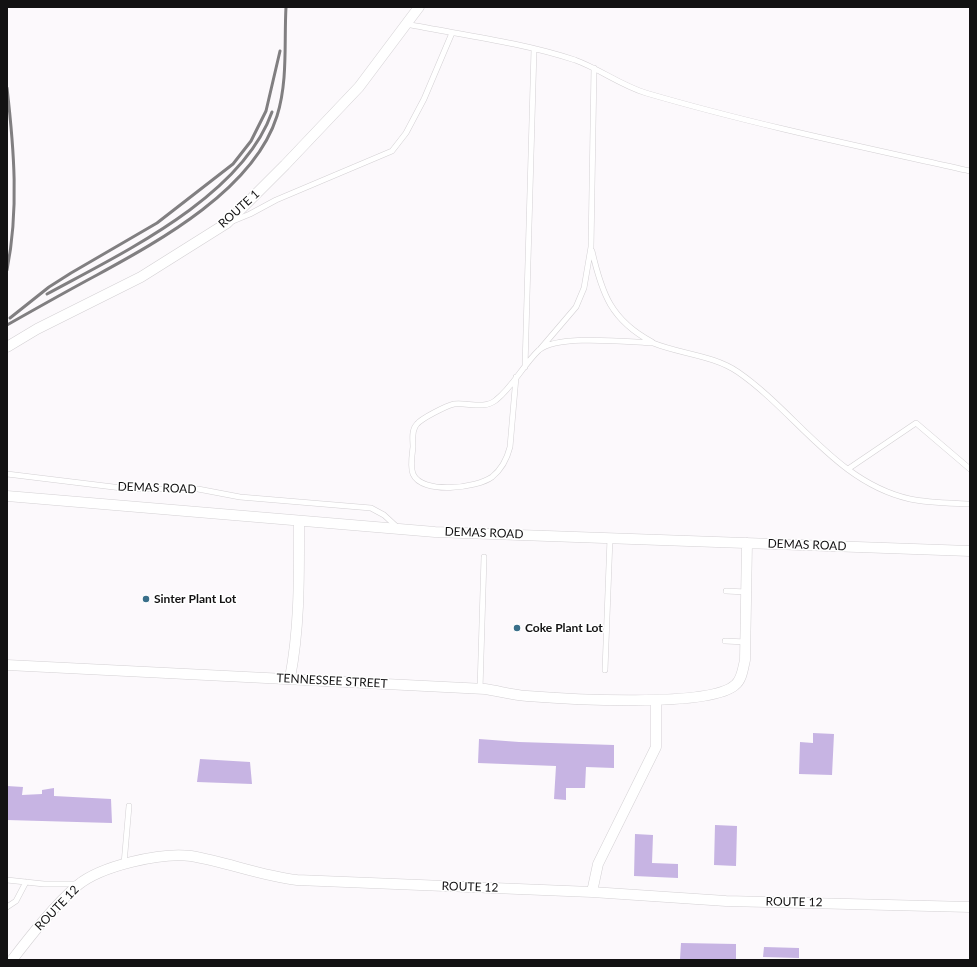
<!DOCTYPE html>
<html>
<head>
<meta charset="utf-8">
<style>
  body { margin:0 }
  #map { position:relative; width:977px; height:967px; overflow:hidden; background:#fcf9fc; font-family:Lato,sans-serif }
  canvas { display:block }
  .frame { position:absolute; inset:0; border:8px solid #131213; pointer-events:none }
</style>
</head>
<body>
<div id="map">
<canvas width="977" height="967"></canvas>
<div class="frame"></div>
</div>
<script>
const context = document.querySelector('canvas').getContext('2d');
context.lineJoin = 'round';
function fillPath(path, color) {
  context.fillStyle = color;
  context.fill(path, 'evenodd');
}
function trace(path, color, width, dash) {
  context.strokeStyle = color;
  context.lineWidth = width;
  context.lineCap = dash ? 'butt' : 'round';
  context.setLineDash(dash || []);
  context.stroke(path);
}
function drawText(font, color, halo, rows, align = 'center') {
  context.font = font + ' Lato,sans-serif';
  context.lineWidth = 3;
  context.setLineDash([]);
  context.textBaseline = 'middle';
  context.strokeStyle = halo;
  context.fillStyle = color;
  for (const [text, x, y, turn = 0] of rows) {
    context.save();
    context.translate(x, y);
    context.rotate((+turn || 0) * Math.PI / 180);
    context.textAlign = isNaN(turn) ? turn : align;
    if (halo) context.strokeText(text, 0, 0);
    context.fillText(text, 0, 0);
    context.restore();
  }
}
const building = new Path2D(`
  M813,733l21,1 -2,41 -33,-1 1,-32 13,1z
  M479,739l40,3 95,3v23l-28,-1 -1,21h-19v12l-12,-1 2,-33 -78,-3z
  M200,759l50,3 2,22 -55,-2z
  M7,786l16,1 -1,8 20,-1v-4l12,-2v8l57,3 1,24 -105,-3z
  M715,825l22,1 -1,40 -22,-1z
  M635,834l18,1 -1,28 26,1v14l-44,-2z
  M681,943l55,1v16l-56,-1z
  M764,947l35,1v10l-36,-1z`);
const service = new Path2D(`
  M406,24c56,11 114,18 169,36 25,9 45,25 71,33 106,31 216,54 324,78
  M233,221l17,-7 26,-14 116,-49 14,-18 18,-34 28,-66
  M592,251c10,43 19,69 60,91
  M541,348l35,-41 8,-19 7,-41 3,-179
  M525,367l9,-318
  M516,377l-6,70c-3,12 -8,22 -18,30 -15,11 -70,18 -79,-3 -3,-7 -1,-19 0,-27 0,-7 -2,-17 4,-23 5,-6 29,-18 37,-20 13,-2 30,6 42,-4 17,-13 27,-35 43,-50 19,-16 88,-8 114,-7 27,11 60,12 85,29 58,40 99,111 172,127 19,4 40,4 60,5
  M848,469l68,-46 54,46
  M7,474l123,15h68l42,8 131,11 13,7 13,12
  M726,591l20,1
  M725,641l21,1
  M605,670l5,-132
  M480,689l4,-132
  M124,864l5,-58
  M7,880l37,4h34
  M7,907l9,-6 10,-19`);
const minor = new Path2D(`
  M7,347l30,-18 104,-52 86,-54 58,-58 74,-78 60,-80
  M7,496l428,36 535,19
  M7,665l478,24c14,2 28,6 42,7 37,3 183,12 208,-11 7,-5 8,-17 10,-25l2,-117
  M290,678c10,-52 9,-104 9,-156
  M592,892l6,-28 58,-117v-46
  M12,960c20,-26 42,-54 66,-75 23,-19 83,-33 113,-29 36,6 70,20 106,24l295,12 134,9 244,6`);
const rail = new Path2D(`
  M7,88c7,61 12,122 0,182
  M47,294c75,-41 195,-97 225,-182
  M10,318l39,-31 22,-14 86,-50 76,-59 18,-23 15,-30 14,-60
  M7,325c30,-17 60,-34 90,-50 64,-35 157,-86 180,-159 11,-35 7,-73 9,-109`);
const markers = [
  [146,599,4,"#396f8a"],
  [517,628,4,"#396f8a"]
];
const streetNames = [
  ["ROUTE 1",239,209,-42],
  ["DEMAS ROAD",157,488,2],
  ["DEMAS ROAD",484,533,2],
  ["DEMAS ROAD",807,545,2],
  ["TENNESSEE STREET",332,681,3],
  ["ROUTE 12",470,887,2],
  ["ROUTE 12",794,902,1],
  ["ROUTE 12",57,908,-46]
];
const poiNames = [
  ["Sinter Plant Lot",154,599],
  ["Coke Plant Lot",525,628]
];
fillPath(building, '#c7b4e3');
trace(service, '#d3d0d3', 6);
trace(minor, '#d3d0d3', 11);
trace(service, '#fff', 5);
trace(minor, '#fff', 10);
trace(rail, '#817f81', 3);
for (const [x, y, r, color] of markers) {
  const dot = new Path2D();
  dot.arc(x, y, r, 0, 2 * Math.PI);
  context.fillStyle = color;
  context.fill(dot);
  trace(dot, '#fff', 1.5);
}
drawText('12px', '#131213', '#fff', streetNames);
drawText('bold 12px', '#131213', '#fff', poiNames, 'left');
</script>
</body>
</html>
